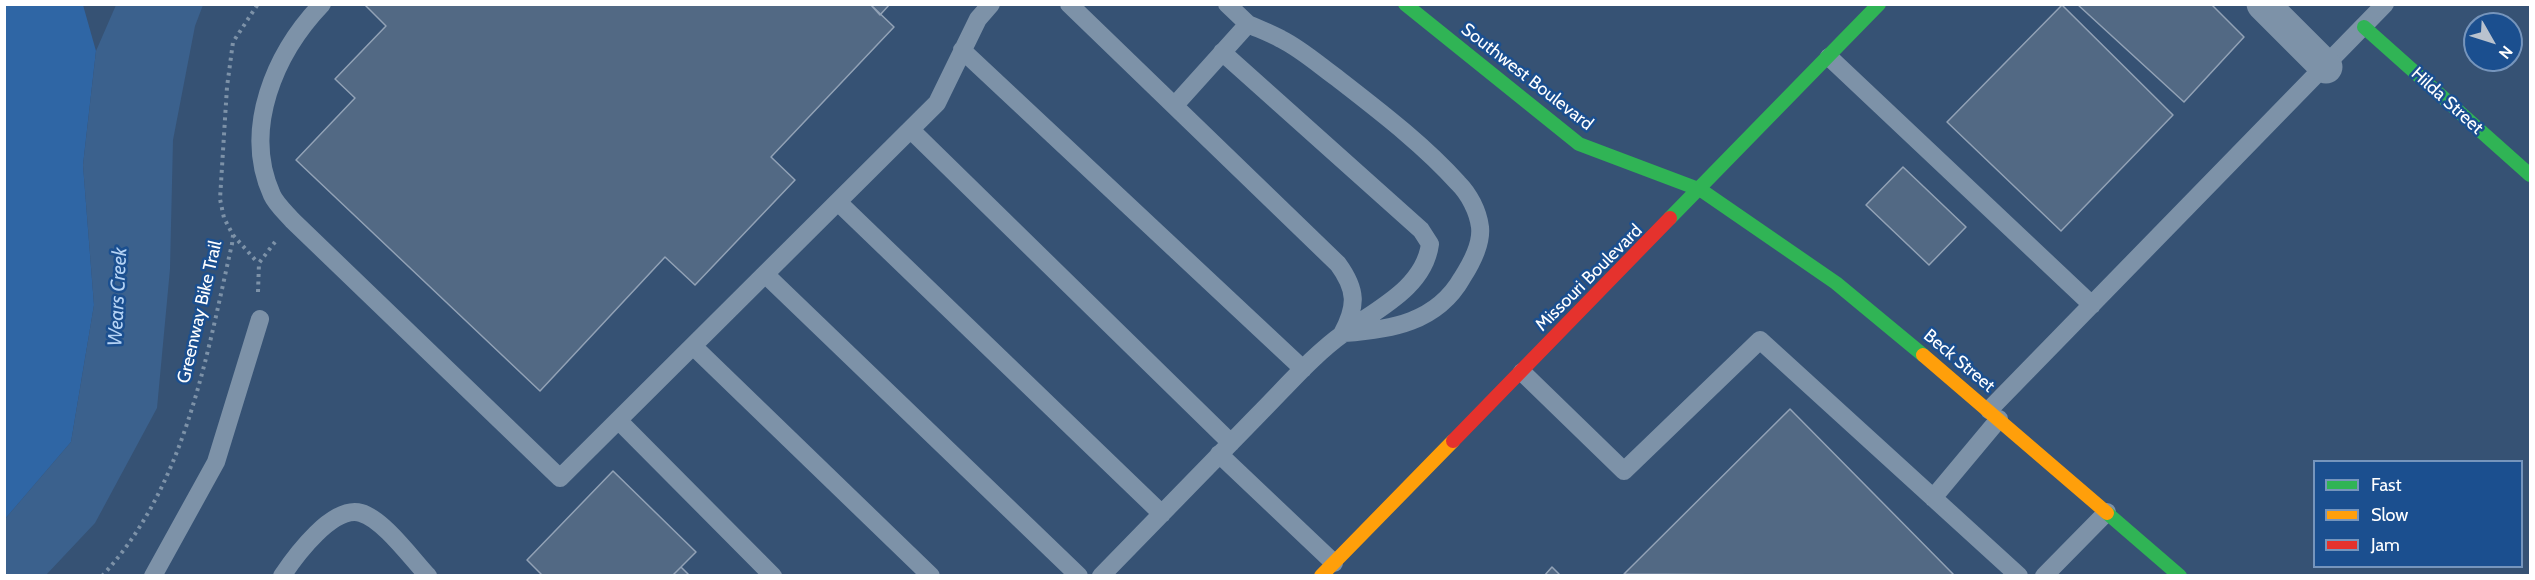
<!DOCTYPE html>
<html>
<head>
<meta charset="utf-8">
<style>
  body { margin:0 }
  #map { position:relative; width:2535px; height:580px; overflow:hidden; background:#365274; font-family:Cabin,sans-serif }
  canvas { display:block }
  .frame { position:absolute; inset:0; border:6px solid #fff; pointer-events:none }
  .legend { position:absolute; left:2313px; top:460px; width:210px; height:108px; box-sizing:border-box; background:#1b4f8f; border:2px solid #7695bc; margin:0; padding:8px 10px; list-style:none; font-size:18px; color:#fff }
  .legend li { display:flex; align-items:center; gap:12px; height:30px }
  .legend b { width:30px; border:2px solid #7695bc }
  .north { position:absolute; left:2463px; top:12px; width:60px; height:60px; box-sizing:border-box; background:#1b4f8f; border:2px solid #7695bc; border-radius:50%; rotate:129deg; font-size:16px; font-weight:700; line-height:24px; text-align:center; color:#fff }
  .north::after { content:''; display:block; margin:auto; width:21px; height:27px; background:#b9c2ce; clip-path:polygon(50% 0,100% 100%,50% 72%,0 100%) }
</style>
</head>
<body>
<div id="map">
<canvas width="2535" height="580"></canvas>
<div class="frame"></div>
<ul class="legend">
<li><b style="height:8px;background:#30b455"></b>Fast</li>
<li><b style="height:8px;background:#ff9f0a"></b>Slow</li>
<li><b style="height:8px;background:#e5322d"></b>Jam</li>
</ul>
<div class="north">N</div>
</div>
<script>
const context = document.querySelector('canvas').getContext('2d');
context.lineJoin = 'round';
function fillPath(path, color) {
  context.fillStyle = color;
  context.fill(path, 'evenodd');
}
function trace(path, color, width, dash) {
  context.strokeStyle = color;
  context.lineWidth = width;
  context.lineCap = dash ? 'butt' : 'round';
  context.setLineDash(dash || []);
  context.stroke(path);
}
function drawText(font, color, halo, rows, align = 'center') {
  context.font = font + ' Cabin,sans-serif';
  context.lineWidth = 5;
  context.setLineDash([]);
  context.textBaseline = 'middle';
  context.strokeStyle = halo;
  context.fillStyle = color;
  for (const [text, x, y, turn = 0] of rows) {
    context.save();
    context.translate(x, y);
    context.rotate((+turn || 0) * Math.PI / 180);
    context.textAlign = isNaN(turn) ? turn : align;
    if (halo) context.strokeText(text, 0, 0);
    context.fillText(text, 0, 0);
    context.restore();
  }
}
const green = new Path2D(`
  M5,5h78l13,46 -13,114 11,140 -23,137 -66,77z`);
const water = new Path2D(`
  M116,5h87l-8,21 -22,114 -3,129 -13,139 -62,115 -49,52h-41v-56l66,-77 23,-137 -11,-140 13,-114z`);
const building = new Path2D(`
  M870,4l24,23 -123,130 24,23 -100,105 -30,-28 -125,134 -244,-231 59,-62 -20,-19 51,-53 -22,-22z
  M870,4h20l-10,11z
  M2077,4h134l33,33 -60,65z
  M2062,5l111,110 -112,116 -114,-109z
  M1903,167l63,60 -37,38 -63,-60z
  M1790,409l165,167 -331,-2z
  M613,471l83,81 -24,24h-129l-16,-16z
  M681,567l9,9h-18z
  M1552,567l9,9h-17z`);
const path = new Path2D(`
  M233,235l25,28
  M258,292l1,-29 16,-21
  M102,576c83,-89 104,-217 130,-332l1,-9 -9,-17 -4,-19 7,-112 6,-45 25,-38`);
const lane = new Path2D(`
  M322,4c-47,49 -80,125 -50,191 4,9 14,18 20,25l268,258 377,-375 41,-84 13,-15
  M1069,4l269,260c19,26 19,42 4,70
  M1248,24c11,5 22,9 33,15 20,10 38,26 56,39 41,32 86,66 121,105 11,11 20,28 22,44 2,17 -9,37 -18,51 -25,44 -71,52 -118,55
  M962,50l341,319
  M1829,57l263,248
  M1175,105l73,-81 -21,-20
  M911,130l320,313
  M838,202l324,312
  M765,274l314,302
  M693,346l238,230
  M1522,372l102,99 136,-131 259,236
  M1989,410l396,-406
  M619,421l154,155
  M1219,454l115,109
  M1933,498l66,-79
  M153,576l63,-114 44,-143
  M282,576c14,-21 51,-71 79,-63 22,6 51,46 67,63
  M1101,576c53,-54 105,-108 157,-161 28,-28 55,-60 86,-82 33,-24 80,-45 86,-89l-9,-14 -199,-178
  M2044,576l63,-64`);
const street = new Path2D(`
  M2263,4l63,63`);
const fast = new Path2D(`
  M1405,4l174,140 122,46 135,93 87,72
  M2364,27l166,148
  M1670,218l209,-214
  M2107,513l73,63`);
const slow = new Path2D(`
  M1923,355l184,158
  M1321,576l132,-135`);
const jam = new Path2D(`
  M1453,441l217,-223`);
const streetNames = [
  ["Southwest Boulevard",1527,77,38],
  ["Hilda Street",2447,101,42],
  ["Missouri Boulevard",1589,278,-45],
  ["Greenway Bike Trail",200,312,-77],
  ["Beck Street",1959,361,40]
];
const waterNames = [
  ["Wears Creek",118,297,-87]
];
fillPath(green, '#2f66a5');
fillPath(water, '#3b618d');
fillPath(building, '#526984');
trace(building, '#92a2b6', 1.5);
trace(path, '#7d92a8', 4, [3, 4.5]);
trace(lane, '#7d92a8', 18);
trace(street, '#7d92a8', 33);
trace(fast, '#30b455', 14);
trace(slow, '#ff9f0a', 14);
trace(jam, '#e5322d', 14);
drawText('18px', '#fff', '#1b4f8f', streetNames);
drawText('italic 20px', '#b5d3f5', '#1b4f8f', waterNames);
</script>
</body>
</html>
